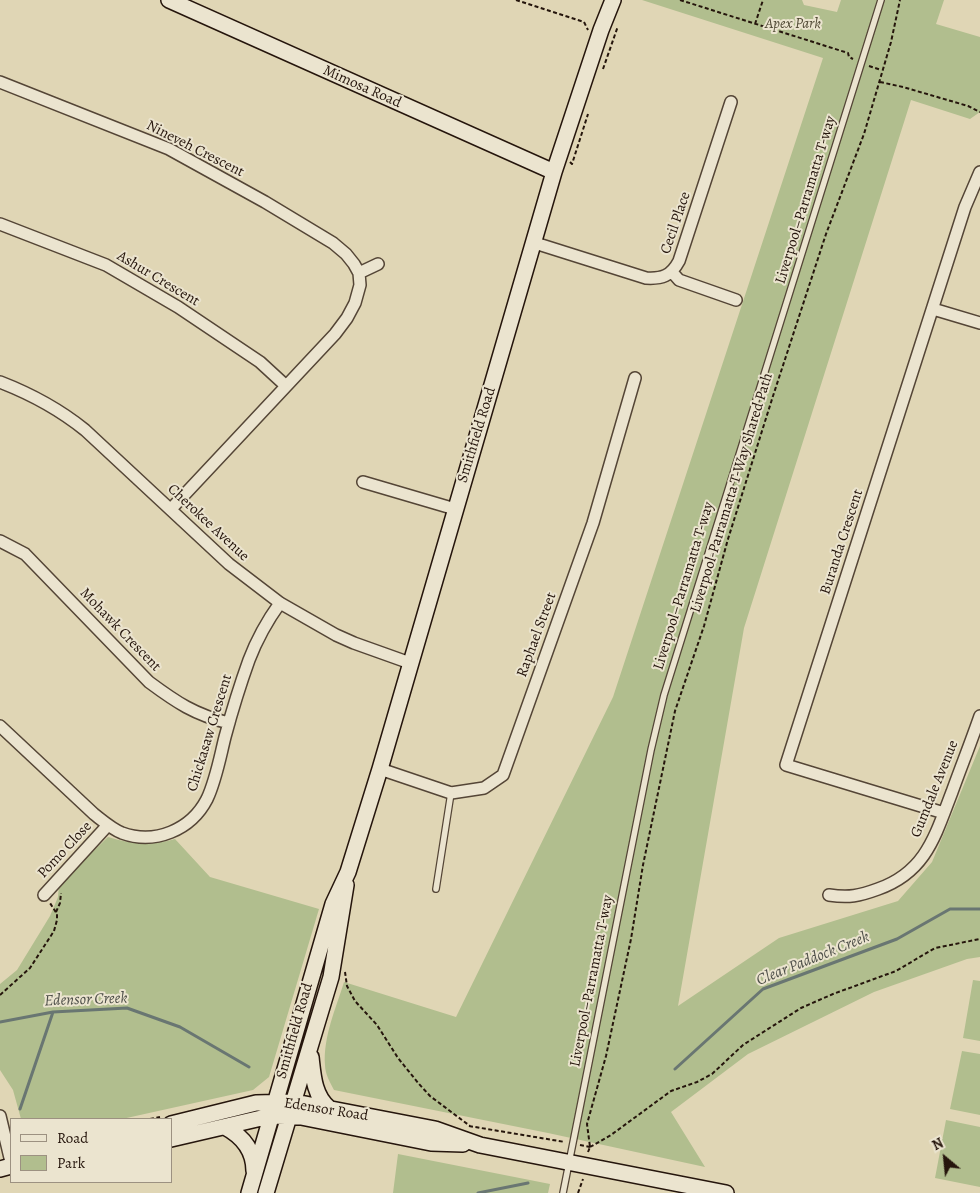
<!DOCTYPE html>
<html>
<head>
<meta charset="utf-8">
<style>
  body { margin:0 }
  #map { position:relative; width:980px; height:1193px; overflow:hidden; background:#e0d6b5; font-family:Alegreya,serif }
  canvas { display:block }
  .legend { position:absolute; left:10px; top:1118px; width:162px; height:65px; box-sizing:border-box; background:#ebe4cf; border:1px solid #9c9181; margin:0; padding:6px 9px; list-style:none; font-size:15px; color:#25150c }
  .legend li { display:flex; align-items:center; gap:10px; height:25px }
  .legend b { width:25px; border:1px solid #9c9181 }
  .north { position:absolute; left:920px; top:1133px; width:50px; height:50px; -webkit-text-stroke:4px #ebe4cf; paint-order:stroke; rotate:332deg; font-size:14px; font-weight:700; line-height:20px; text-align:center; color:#25150c }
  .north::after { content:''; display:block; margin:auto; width:18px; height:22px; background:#25150c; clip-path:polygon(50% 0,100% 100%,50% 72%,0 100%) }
</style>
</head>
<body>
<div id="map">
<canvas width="980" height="1193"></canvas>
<ul class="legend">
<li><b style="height:6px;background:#ebe4cf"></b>Road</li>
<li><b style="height:14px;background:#b1be8e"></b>Park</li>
</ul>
<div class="north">N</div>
</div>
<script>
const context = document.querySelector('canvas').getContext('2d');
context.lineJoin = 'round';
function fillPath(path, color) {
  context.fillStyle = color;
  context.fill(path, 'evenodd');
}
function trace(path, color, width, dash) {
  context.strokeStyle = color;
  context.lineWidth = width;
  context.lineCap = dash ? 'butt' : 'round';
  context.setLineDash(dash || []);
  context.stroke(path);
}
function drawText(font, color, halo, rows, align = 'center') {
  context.font = font + ' Alegreya,serif';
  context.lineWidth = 4;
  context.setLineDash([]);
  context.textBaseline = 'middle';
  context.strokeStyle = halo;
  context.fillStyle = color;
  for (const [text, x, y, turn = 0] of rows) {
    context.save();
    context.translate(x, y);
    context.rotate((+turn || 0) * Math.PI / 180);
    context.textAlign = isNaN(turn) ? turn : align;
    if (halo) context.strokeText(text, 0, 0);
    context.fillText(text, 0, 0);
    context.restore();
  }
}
const green = new Path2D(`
  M642,0h160l2,5 33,7 4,-12h103l-8,24 44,13v75l-10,7 -59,-19 -167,528 -66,378 101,-68 119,-37 34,-39 48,-116v211l-13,2 -93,33 -126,62 -77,58 34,55 -157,-34 -214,-43c-4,-8 -9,-16 -9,-25 -2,-28 11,-57 19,-83l112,35 157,-320 210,-639z
  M108,837c23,7 43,9 67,2l35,38 109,32 -50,168 -16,13 -131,29h-101l-8,-29 -13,-20v-86l17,-14 33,-54 8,-19 1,-13z
  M973,980l7,1v60l-17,-3z
  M962,1051l18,3v61l-30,-6z
  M946,1120l34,7v60l-45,-9z
  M398,1154l152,30 -2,9h-155z`);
const stream = new Path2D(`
  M0,1022l53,-10 74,-4 53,19 69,40
  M675,1069l88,-80 134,-50 53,-30h30
  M20,1109l33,-97
  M478,1193l50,-10`);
const path = new Path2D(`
  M516,0l68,22 4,8
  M680,0l168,53 1,4 4,2
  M755,24l8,-24
  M869,66l12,4
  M603,69l15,-43
  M880,82l23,5 65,19 12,6
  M570,162l2,2 16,-50
  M56,912l4,-9 1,-10
  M345,972l2,14 8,15 22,24 21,33 21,26 11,12 40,30
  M0,995l30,-27 24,-37 3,-11v-6l-7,-11
  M150,1119l10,-2
  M469,1126l96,16
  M580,1145l10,2
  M590,1147l21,-12 60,-44 26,-9 15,-8 31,-29 58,-37 32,-14 63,-23 39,-23 45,-9
  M588,1152l2,-5 -3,-23 19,-68 25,-117 12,-74 32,-154 29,-85 24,-87 45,-143 53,-162 38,-100 27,-92 9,-42
  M578,1193l5,-14`);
const service = new Path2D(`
  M436,889l15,-96
  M563,1193l88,-443 13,-55 217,-695`);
const minor = new Path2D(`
  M0,82l169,67 96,53 68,41 13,11 8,10 5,9 1,12 -5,18 -8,15 -12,16 -164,175
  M0,224l106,41 72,42 82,55 25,23
  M535,243l111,35c16,1 25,-2 33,-17l52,-159
  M672,272l7,8 57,20
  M359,273l19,-9
  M933,309l47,14
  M0,382c31,12 59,27 85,48l144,134 51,39 56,32 18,8 56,20
  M363,482l92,27
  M0,541l25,13 124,128c27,20 46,33 80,41
  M0,726l94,88c9,7 18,15 28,19 33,12 69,-3 85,-34 9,-19 13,-42 18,-62 7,-26 15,-52 24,-77 8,-21 18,-39 31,-57
  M380,769l71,24 33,-5 19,-13 90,-252 42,-145
  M944,813l-158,-48 179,-558 15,-35
  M44,895l64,-70
  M829,895c20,3 30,1 49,-6 48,-17 57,-53 74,-97 9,-25 19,-50 28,-76
  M0,1116l11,46`);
const secondary = new Path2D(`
  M169,0l385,172
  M311,1057c2,18 3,39 18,51
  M171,1124l85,-21 39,-1 140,27 45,16 246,48
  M225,1127c17,9 29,23 29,44
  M171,1139l99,-23 31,1 130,26 32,1
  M0,1169l11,-3
  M249,1193l84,-289 15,-32 32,-103 174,-597 47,-142 12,-30
  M266,1193l65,-216 15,-92`);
const parkNames = [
  ["Apex Park",793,24]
];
const streetNames = [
  ["Mimosa Road",362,87,24],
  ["Nineveh Crescent",195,149,27],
  ["Liverpool–Parramatta T-way",806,200,-73],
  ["Cecil Place",676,223,-71],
  ["Ashur Crescent",158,279,31],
  ["Smithfield Road",477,435,-73],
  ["Liverpool-Parramatta T-Way Shared Path",732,493,-73],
  ["Cherokee Avenue",208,523,43],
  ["Buranda Crescent",842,542,-72],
  ["Liverpool–Parramatta T-way",684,586,-73],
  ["Mohawk Crescent",120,630,46],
  ["Raphael Street",537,635,-70],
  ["Chickasaw Crescent",210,733,-73],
  ["Gumdale Avenue",935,789,-68],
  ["Pomo Close",65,850,-47],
  ["Liverpool–Parramatta T-way",592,981,-79],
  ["Smithfield Road",295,1031,-74],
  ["Edensor Road",326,1110,9]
];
const waterNames = [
  ["Clear Paddock Creek",813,959,-22],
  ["Edensor Creek",86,1000,-2]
];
fillPath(green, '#b1be8e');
trace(stream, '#697672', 3);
trace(service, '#544536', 8);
trace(minor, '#544536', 14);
trace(secondary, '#25150c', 18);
trace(path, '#25150c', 2, [4, 2.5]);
trace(service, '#ebe4cf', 5.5);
trace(minor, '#ebe4cf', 11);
trace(secondary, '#ebe4cf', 15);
drawText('italic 15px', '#4f4833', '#ebe4cf', parkNames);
drawText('15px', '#25150c', '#ebe4cf', streetNames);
drawText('italic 16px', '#4d4e48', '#ebe4cf', waterNames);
</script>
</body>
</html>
